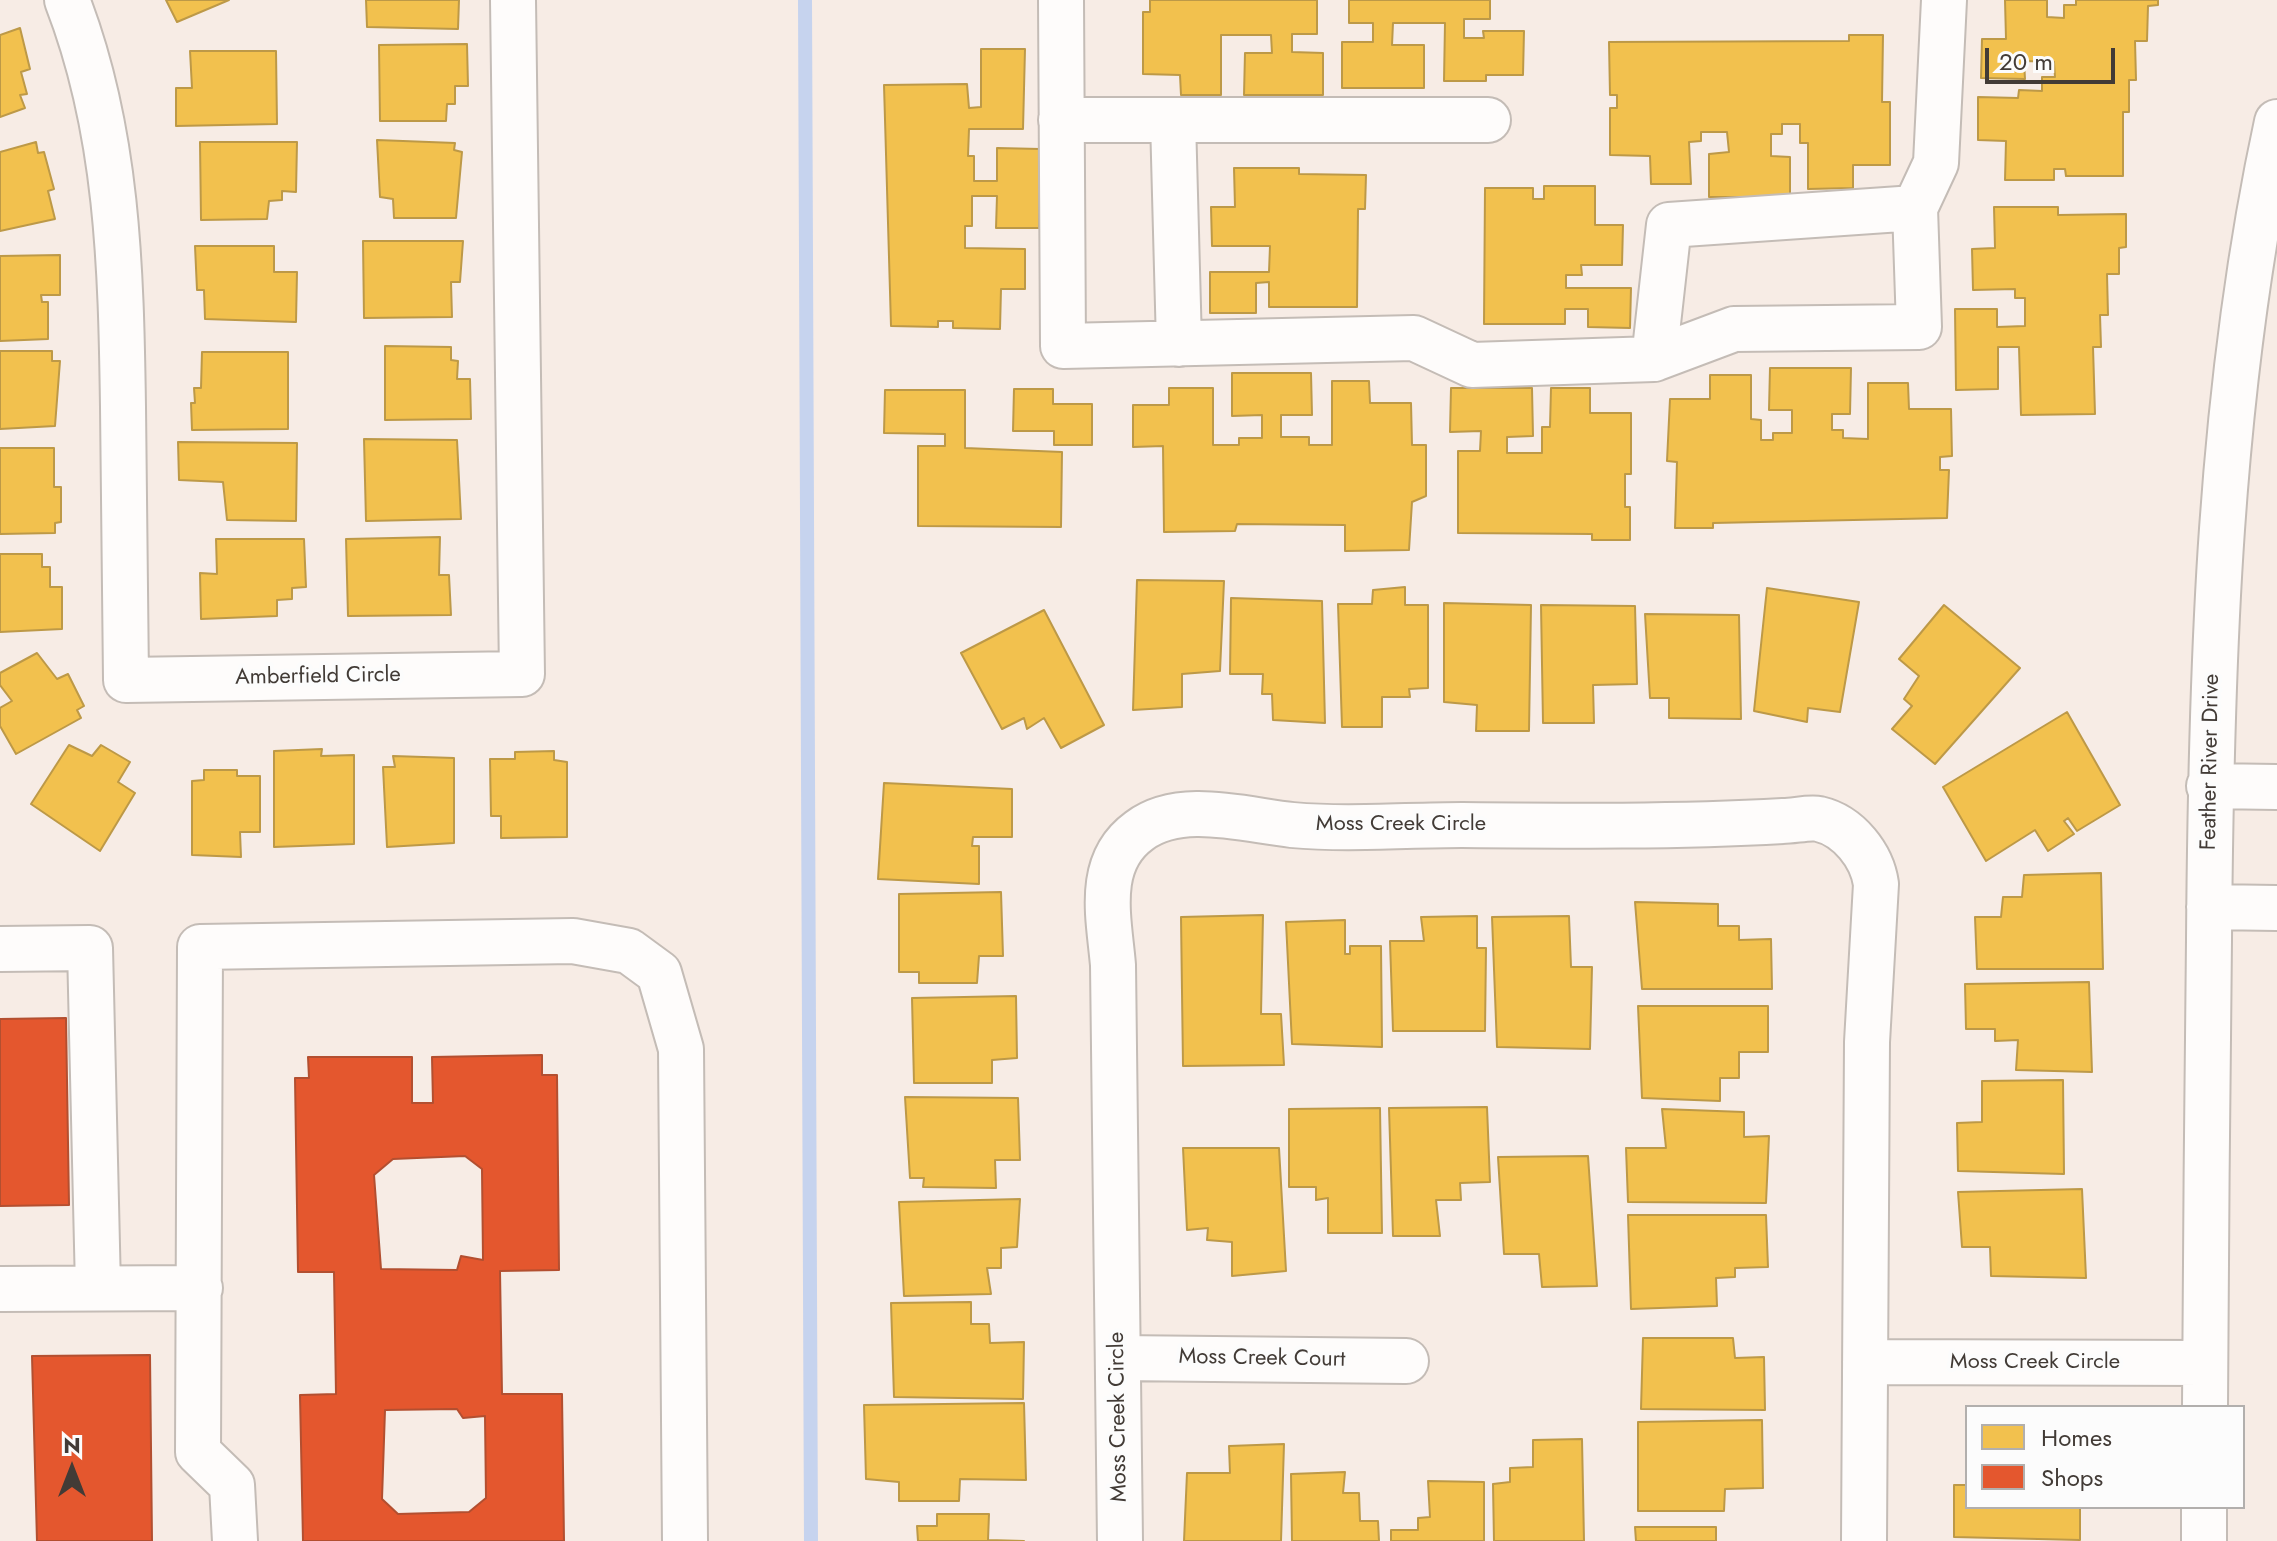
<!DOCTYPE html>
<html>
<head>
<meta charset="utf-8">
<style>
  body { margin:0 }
  #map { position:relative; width:2277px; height:1541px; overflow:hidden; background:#f7ece5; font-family:Jost,sans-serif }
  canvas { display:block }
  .legend { position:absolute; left:1965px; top:1405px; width:280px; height:104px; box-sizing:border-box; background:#fcfcfc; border:2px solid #b2afad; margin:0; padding:10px 14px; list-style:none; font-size:24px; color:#423b36 }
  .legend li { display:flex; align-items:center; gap:16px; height:40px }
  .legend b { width:40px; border:2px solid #b2afad }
  .north { position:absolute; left:32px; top:1429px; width:80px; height:80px; -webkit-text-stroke:6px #fcfcfc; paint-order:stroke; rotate:0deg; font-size:22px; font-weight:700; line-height:32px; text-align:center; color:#423b36 }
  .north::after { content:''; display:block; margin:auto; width:28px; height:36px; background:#423b36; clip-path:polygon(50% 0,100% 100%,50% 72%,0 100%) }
  .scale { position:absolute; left:1985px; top:48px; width:130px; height:36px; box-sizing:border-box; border:4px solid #423b36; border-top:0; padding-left:10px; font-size:24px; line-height:28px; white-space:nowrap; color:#423b36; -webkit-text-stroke:6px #fcfcfc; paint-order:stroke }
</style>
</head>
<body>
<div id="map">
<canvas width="2277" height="1541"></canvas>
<ul class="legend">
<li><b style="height:22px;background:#f2c14e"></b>Homes</li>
<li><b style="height:22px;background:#e4572e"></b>Shops</li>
</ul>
<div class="north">N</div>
<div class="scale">20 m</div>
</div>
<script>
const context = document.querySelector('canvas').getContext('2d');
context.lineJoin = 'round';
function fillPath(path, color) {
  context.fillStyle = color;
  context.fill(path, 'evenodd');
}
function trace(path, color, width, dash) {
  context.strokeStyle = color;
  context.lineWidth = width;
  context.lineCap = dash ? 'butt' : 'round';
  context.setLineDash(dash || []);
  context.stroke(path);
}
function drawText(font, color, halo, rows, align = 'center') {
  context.font = font + ' Jost,sans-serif';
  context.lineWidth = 8;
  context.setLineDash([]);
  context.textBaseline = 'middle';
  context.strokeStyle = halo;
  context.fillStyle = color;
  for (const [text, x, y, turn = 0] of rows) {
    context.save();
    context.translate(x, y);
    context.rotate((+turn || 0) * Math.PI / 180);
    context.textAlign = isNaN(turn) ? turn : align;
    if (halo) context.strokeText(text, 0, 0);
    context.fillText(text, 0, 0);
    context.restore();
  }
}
const homes = new Path2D(`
  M166,0h63l-52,22z
  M366,0h93l-1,29 -91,-2z
  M1150,0h167v34h-25v18l31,1v42h-79l1,-42h27l-1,-18h-50v60h-40l-1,-20 -37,-1v-62h7z
  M1349,0h141v19h-26v19h20l-1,-7h41l-1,44h-37v6h-42l1,-58h-52l-1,22h32v43h-82v-46h31v-19h-24z
  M2005,0h42v17l17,1v-13h12v-5h82v5l-10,1 -1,35h-12l1,39h-7v32h-6v64h-57l-1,-7h-11v11h-49l1,-39 -28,-1v-43l40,1 1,-8 23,1v-14h13l-1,-15 -30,-1 1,18 -44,-1 1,-39h24z
  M20,28l10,41 -9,3 6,22 -7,1 5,13 -25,9v-82z
  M1849,35h34l-1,67h8v63h-37v23l-45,1v-46h-8v-19h-18v10h-11v22l19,1v40h-81v-43l20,-2 -2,-20h-26v9l-12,1 2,42h-40l-1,-28 -40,-1v-47h7v-13h-7l-1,-53 240,-1z
  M467,44l1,42h-13v18h-8l-1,17h-66l-1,-76z
  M981,49h44l-2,80h-54l-1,27h6v25h23v-33l43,1 -1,79h-43l1,-32h-25v30h-7v22l60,1v40h-24l-1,40 -47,-1v-7h-15v6l-47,-1 -7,-241 83,-1 2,24 12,-1z
  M190,51h86l1,73 -101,2v-38h16z
  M377,140l78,3 -1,7 8,2 -6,66h-62l-1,-19 -13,-2z
  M36,142l2,11 6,-1 10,37 -6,2 7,28 -55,12v-79z
  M200,142h97l-1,50 -14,-1v9l-13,1 -2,18 -66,1z
  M1234,168h65v6l67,1 -1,34h-7l-1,98h-88v-25l-13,1v30h-46v-41h59l1,-26h-58l-1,-39h24z
  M1544,186h51v39h28l-1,40h-41l1,10h-16v13h65l-1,40 -42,-1v-18h-23v15h-81l1,-136h48v11h11z
  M1994,207h64v8l68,-1v33l-7,1v26h-12l1,41h-8l1,32h-8l2,67 -74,1 -2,-68h-21v42l-42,1 -1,-81h42v18l28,-1v-28h-10v-9l-42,1 -1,-41 23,-1z
  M363,241h100l-3,41h-9l1,35 -88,1z
  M195,246h79v26h23l-1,50 -91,-3 -1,-29h-7z
  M60,255v40h-19l1,7h6v37l-48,2v-85z
  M385,346l66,1v13l7,1 -1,18h13l1,40 -86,1z
  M0,351h52v10h8l-5,65 -55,3z
  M202,352h86v77l-96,1 -1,-27h4l-1,-15h7z
  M1770,368h81l-1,46h-18v16h11v8l25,1v-56h40l1,26h42l1,47 -12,1v13h9l-2,48 -234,5v5h-38l2,-66 -10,-1 3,-62h40v-24h41v44l10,1v20h12v-7h19v-23h-23z
  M1232,373h79l1,42h-31v22h28v8h23v-64h37l1,22h41l1,42h14v51l-14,6 -3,48 -64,1v-26l-108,-1 -2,7 -71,1 -1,-86 -30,1v-42h36v-17h44v57h26v-7h23v-23l-30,1z
  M1451,388h81l1,48 -26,1v16h35v-26h8l1,-39h39v25h41v61h-6v33h5v33h-38v-6l-134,-1v-82h22l1,-20 -31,1z
  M1014,389h39v15h39v41h-38v-14h-41z
  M885,390h80v58l97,4 -1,75 -143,-1v-80h27v-12l-61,-1z
  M364,439l93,1 4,79 -95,2z
  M178,442l119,1 -1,78 -69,-1 -4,-38 -44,-2z
  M0,448h54v39h7v35l-6,1v10l-55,1z
  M440,537l-1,38h10l2,40 -103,1 -2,-77z
  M216,539h88l2,48 -14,1v11l-15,1v16l-76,3 -1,-46 17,1z
  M0,554h42v13h8v20h12v42l-62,3z
  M1137,580l87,1 -4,90 -38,3v33l-49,3z
  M1405,587v18h23v83l-19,1 1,8h-28v30h-40l-4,-123h34l1,-14z
  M1767,588l92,14 -19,110 -32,-4 -1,14 -53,-11z
  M1231,598l91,3 3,122 -52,-3 -1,-26h-10l1,-20h-33z
  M1444,603l87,2 -2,126h-53l1,-26 -33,-3z
  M1541,605l94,1 2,78 -44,1 1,38h-51z
  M1944,605l76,63 -85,96 -43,-35 20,-23 -8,-7 15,-23 -20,-17z
  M1044,610l60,115 -43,23 -17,-30 -17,11 -3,-11 -22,11 -41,-76z
  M1645,614l94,1 2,104 -72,-1v-20h-19z
  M37,653l20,26 11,-5 16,32 -7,4 4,8 -65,36 -16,-28v-18l12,-7 -12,-16v-12z
  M2067,712l53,93 -43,26 -9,-13 -4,3 10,13 -26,17 -13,-21 -49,31 -43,-74z
  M69,745l23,11 9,-11 29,17 -12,20 17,11 -35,58 -69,-47z
  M322,749l-1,7 33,-1v89l-80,3v-96z
  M554,751v9l13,2v75l-66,1v-22h-10l-1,-57h25v-7z
  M393,756l61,2v85l-67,4 -4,-80h12z
  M204,770h33v6h23v56h-20l1,25 -49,-2v-74l12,-1z
  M884,783l128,6v48h-39l-1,9h7v38l-101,-5z
  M2101,873l2,96h-126l-2,-52h26l2,-20h19l2,-22z
  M1001,892l2,64h-24l-2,27h-58v-11h-20v-78z
  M1635,902l83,2v22h21v14l32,-1 1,50h-130z
  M1263,915l-2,99h20l3,51 -101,1 -2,-149z
  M1477,916v32h9l-1,83h-92l-3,-90h34l-3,-24z
  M1569,916l2,51h21l-2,82 -93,-2 -5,-130z
  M1345,920v34h5v-8h31l1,101 -90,-3 -6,-122z
  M2089,982l3,90 -76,-2 2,-30 -23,1v-12h-29l-1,-45z
  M1016,996l1,62 -25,2v23h-78l-2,-85z
  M1638,1006h130v46h-29v26h-19v23l-78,-3z
  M2063,1080l1,94 -106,-3 -1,-48 25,-1v-41z
  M905,1097l113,1 2,62h-25l1,28 -73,-1 1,-9h-14z
  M1487,1107l3,75 -30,1 1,17h-25l4,36h-47l-4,-128z
  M1380,1108l2,125h-54v-35l-12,2v-13h-27v-78z
  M1662,1109l82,3v25l25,-1 -3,67 -138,-1 -2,-54h40z
  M1183,1148h96l7,123 -54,5v-34l-25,-2 1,-12 -21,2z
  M1588,1156l9,130 -55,1 -3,-33h-35l-6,-97z
  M2082,1189l4,89 -95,-2 -1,-29h-28l-4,-55z
  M1020,1199l-3,48 -16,1v20h-14l4,26 -87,2 -5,-94z
  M1628,1215h138l2,52 -33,1v9l-19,1 1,28 -86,3z
  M971,1302v22h18l1,19 34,-1 -1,57 -129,-2 -3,-94z
  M1643,1338h90l2,20 29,-1 1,53 -124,-1z
  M1024,1403l2,77 -66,-1 -1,22h-60v-19l-33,-3 -2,-74z
  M1762,1420l1,68 -38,1 -1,22h-86v-89z
  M1582,1439l2,102h-90l-1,-57 17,-2v-14l23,-1v-27z
  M1284,1444l-3,97h-97l3,-68h43l-1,-27z
  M1345,1472l-2,21h16l1,28h18l1,20h-87l-1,-67z
  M1428,1481l56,1v59h-93v-11h27v-12l12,-1z
  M1954,1485h13v22h113v33l-126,-3z
  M937,1514h52l-1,26 36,1h-106l-1,-15h20z
  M1635,1527h81v14h-80z`);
const shops = new Path2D(`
  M66,1018l3,187 -69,1v-187z
  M542,1055v20h15l2,195 -59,1 2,123h60l2,147h-261l-3,-146 36,-1 -2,-122h-36l-3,-194h14l-1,-21h104v46h21l-1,-46zM465,1156l17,13 1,91 -22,-4 -4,14 -76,-1 -7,-94 19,-16zM457,1409l6,9 22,-2 1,82 -17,14 -71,2 -16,-15 3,-89z
  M150,1355l2,186h-115l-5,-185z`);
const stream = new Path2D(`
  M805,0l6,1541`);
const minor = new Path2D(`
  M67,0c51,131 54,269 56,407 1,91 2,182 3,273l396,-6 -9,-674
  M1061,0l2,346 351,-8 58,27 182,-6 80,-30 185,-2 -4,-119 21,-45 8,-163
  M1061,120h427
  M1173,120l6,224
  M1654,359l15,-134 246,-17
  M2209,786l68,1
  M2209,907l68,1
  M0,949l90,-1 8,340
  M0,1289l200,-1
  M1118,1358l288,3
  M1865,1362l340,1
  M2205,1407c1,-156 2,-311 4,-467 2,-273 10,-550 68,-818
  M235,1541l-3,-56 -34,-33 2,-505 373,-6 56,10 30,22 22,76 4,492
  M1120,1541l-7,-576c-4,-47 -18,-102 26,-134 41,-31 106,-11 153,-6 56,5 114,0 170,0 107,1 214,2 321,-4 11,0 26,-4 36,-2 30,7 53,37 57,65l-9,158 -3,499
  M2204,1541v-34`);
const streetNames = [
  ["Amberfield Circle",318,677,-1],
  ["Feather River Drive",2211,762,-89],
  ["Moss Creek Circle",1401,825],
  ["Moss Creek Court",1262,1359,1],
  ["Moss Creek Circle",2035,1363],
  ["Moss Creek Circle",1119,1417,-91]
];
fillPath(homes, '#f2c14e');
trace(homes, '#bd9947', 2);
fillPath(shops, '#e4572e');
trace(shops, '#b34f30', 2);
trace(stream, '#c6d3ee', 14);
trace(minor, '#c4bcb6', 48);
trace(minor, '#fefcfb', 44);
drawText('22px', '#423b36', '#fcfcfc', streetNames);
</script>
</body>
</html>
